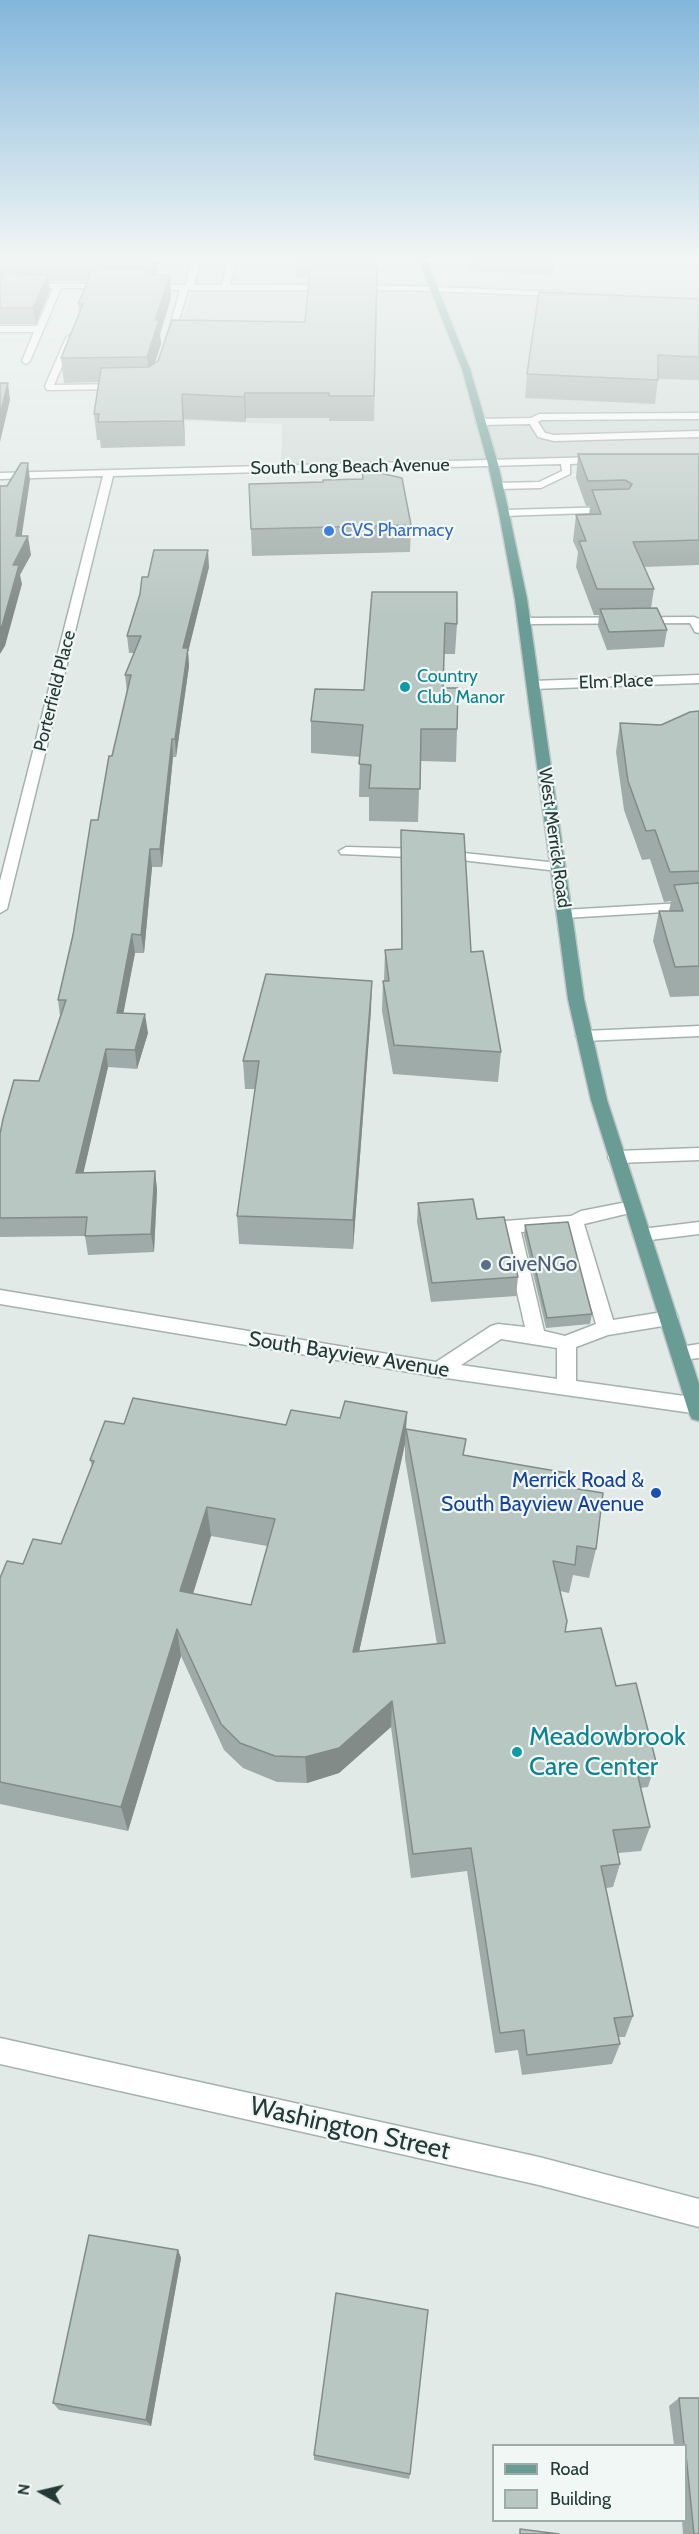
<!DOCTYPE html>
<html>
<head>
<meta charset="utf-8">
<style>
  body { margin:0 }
  #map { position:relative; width:699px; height:2534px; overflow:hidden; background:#e1eae7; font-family:Cabin,sans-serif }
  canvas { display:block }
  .legend { position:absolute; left:492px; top:2444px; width:195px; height:78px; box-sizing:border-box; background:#f1f7f5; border:2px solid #9faba9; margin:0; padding:8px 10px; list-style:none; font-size:18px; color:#233936 }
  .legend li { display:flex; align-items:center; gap:12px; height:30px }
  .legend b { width:30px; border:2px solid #9faba9 }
  .north { position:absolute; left:12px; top:2462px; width:60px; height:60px; -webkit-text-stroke:4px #f1f7f5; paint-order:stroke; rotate:278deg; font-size:16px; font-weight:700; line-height:24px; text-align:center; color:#233936 }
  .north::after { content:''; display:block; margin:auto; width:21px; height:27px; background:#233936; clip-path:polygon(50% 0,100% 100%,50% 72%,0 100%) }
</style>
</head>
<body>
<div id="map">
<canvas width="699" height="2534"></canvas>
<ul class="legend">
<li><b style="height:8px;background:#699c95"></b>Road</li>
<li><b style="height:16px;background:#b9c7c3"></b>Building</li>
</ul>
<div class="north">N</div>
</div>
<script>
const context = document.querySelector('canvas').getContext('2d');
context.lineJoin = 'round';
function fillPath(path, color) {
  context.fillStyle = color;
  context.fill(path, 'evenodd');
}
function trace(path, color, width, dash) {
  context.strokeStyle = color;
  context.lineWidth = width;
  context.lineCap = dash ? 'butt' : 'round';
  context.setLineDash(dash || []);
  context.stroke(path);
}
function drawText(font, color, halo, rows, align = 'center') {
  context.font = font + ' Cabin,sans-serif';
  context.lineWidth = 4.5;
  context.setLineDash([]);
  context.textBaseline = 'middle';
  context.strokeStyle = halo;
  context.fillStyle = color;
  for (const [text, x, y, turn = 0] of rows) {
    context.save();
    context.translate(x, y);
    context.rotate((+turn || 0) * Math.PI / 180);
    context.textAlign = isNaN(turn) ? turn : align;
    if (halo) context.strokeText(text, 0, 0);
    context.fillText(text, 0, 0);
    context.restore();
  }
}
const built = new Path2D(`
  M0,261h699v199l-418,13 1,-49 -129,-4 39,-131 -192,-1z`);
const minor = new Path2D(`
  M192,261h8l-6,24h28l6,-24h8l-6,24 173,1 159,6 4,2 -4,2 -159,-6h-215l-16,53 -7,2 15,-55 -34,-1 -4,-2 4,-2h40z
  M0,283l109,1 4,2 -4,2h-48l-31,73 -4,3 -4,-3 12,-29h-34v-6h37l16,-38 -53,-1z
  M70,335l4,3 -20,47 67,-1 4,3 -1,2 -77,1 -2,-4 21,-48z
  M699,413v6l-158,1 -3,2 7,11 9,2 145,-4v6l-145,4 -16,-4 -8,-13 -49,1 -5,-3 5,-3 50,-1 8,-4z
  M601,457l3,1v4l-34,2v10l-29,14 -43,1 -5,-3 5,-3 41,-1 23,-11 -1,-7 -448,12 -106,433 -7,4v-32l103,-405 -103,3v-6z
  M613,507l5,3 -1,2 -113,4 -5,-3 5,-3z
  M694,617l5,2v14l-4,-1 -5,-9 -166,1 -6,-3 6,-3z
  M699,675v8l-166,6 -6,-4 6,-4z
  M346,847l80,2 132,14 7,4 -7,4 -106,-12 -111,-5 -2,-3z
  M699,902v8l-135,8 -7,-4 7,-4z
  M699,1026v10l-115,5 -8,-5 8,-5z
  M699,1148v12l-83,3 -6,-2 -2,-4 2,-4 6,-2z
  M632,1201l6,2 3,4 -3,4 -54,13 29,96 56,-9 7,2 2,5 -2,5 -7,2 -61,10 -32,12v34l123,17v16l-260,-37 -439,-73v-14l436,72 55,-36 7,-2 27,3 -23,-101 3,-5 66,-5 10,-5zM568,1229l28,95 -31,12 -21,-5 -23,-99zM501,1339l56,9v31l-96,-14z
  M699,1222v12l-57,7 -6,-1 -3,-5 3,-5 6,-1z
  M699,1344v14l-18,2 -7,-2 -2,-5 2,-5z
  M0,2038l539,119 160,42v28l-160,-42 -539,-121z`);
const major = new Path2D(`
  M419,261h8l43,108 28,95 11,49 18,86 57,400 23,101 92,284v37l-7,-2 -3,-6 -98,-313 -23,-101 -53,-400 -16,-86 -11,-49 -26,-95z`);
const wall = new Path2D(`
  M0,261h160l-5,14 16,23 -11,36 1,10 -6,19 150,-41 4,-45h-12v-16h81l-4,160h-45v-3h-83l-1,4 -61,-3 1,27 -84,2 -1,-8h-3l-3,-26 5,-32 -35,1 -3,-25 18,-44 -1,-10 9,-23h-39l2,9 -14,34h-36z
  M468,261h87l-4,14 -83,-4z
  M699,299v81l-41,-1 -3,25 -130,-6 2,-24z
  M578,454h121v111l-55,2 10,22 -3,19 16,22 -3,17 -57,3 -9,-24 1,-11h-5l-18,-48 2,-15 -5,-11 3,-26h13l1,-9h-4l-10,-28z
  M362,469l49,56 -1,27 -158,4 -3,-72 74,-2 39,-3z
  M209,567l-21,85 1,14 -13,91h-3l-11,110h-10l-8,86h-9l-12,60 25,20 -11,36 -29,-2 -25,106 72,-2 2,19 -3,62 -66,3 -3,-19 -85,1v-103l39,-53 21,-65 -2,-16 69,-308 -2,-17 9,-22h-5l-2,-17 21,-59z
  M372,592l85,32 -2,30h-11l-1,34 14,41 -1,33 -36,-1 -2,61 -49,-1v-24h-10l1,-40 -49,-4v-32l53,-31z
  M699,711v285l-29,1 -17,-56 6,-30h10l2,-10 -7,1 -14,-43 -8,1 -18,-50 -8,-58 4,-29 41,2z
  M401,830l70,122 30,100 -3,30 -105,-8 -11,-63 1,-30h1l1,-31 16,-1z
  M371,1010l-18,239 -114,-5 -2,-28 18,-127h-10l-2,-28z
  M418,1203l100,74 -2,19 -85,6 -14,-80z
  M525,1225l67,89 -2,10 -44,4 -22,-93z
  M407,1412l-1,17 58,26 108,33 24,61 -7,29 -16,-3 -4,18 -9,-2 5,41 51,54 40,76 -8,25 -8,1 10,39 -9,24 -23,2 2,11 -7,23 -7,1 27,128 -8,21h-7l2,7 -8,20 -90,11 -4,-25 -23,3 -28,-182 -56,7 -20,-151 -52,46 -32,10 -30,-1 -34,-14 -19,-18 -43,-94 -53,175 -128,-27v-226l23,-14 38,-20 31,-78 -2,-6 34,-36 162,1zM405,1444v15l32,185 -78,8zM211,1536l56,10 -16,59 -58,-11z
  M178,2250l3,8 -30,168 -92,-16 -6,-7z
  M679,2398l20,136h-16l-1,-14h4v-75h-12l-5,-39z
  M314,2455l96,19 -1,5 -95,-19z`);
const shadedWall = new Path2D(`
  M154,261h6l-7,21 -1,-16z
  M553,261h2l-4,14z
  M48,275l2,15 -14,34 -3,-16z
  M170,275l1,23 -11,36 1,10 -12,37 -2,-24 8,-37z
  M8,383l2,17 -10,42v-28z
  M245,393l1,25 -1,4 -1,-25z
  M182,394l2,25 1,27 -2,-25z
  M28,463l2,17 -11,74 -3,-18z
  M28,536l3,19 -11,20 2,9 -17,62 -5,8v-25l13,-64z
  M208,550l1,17 -21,85 1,14 -13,91 -1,-18 8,-91z
  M172,739l1,18 -11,110 -2,-18z
  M150,849l2,18 -8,86 -3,-18z
  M132,934l3,19 -15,78 -3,-18z
  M372,981l-1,29 -18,239v-29z
  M145,1014l3,19 -11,36 -2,-19z
  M106,1049l2,18 -29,125 -3,-19z
  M155,1171l2,19 -3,62 -3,-18z
  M407,1412l-2,32 -52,235v-27z
  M207,1507l4,29 -26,83 -5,-28z
  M177,1629l4,27 -53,175 -7,-24z
  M392,1701l-1,26 -52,46 -32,10 -2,-26z
  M178,2250l3,8 -30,168 -5,-6z`);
const building = new Path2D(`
  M0,261h154l-2,5 -152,-1z
  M93,268h55l-2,7h24l-15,45h4l-12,37 -86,1 22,-54h-5z
  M310,269h67l-3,127h-45v-3h-84l-1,4 -62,-3 1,27 -85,1 1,-8h-5l7,-46 48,-1 9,-6 14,-41 133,2z
  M0,274l48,1 -15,33h-33z
  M539,292l160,7v58l-41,-2v25l-131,-6z
  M0,383h8l-8,31z
  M578,454h121v86l-66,2 21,47h-57l-18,-48h7l-10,-26 25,-1 -9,-24 37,-1 3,-5 -7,-4 -37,1z
  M21,463h7l-12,73h12l-15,29h6l-17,61 -2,3v-143h7z
  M362,469l40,9 9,47 -160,4 -2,-45 74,-2v-2l40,-1z
  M154,550h54l-25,98h5l-13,91h-3l-12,110h-10l-9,86 -9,-1 -15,79 28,1 -10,36 -29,-1 -30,124 79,-2 -4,63 -66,2 2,-19 -87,1v-84l3,-15 11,-39 25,1 27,-81h-8l15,-65 18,-115h7l11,-64h3l19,-81h-6l16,-39h-14l13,-42 2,-17h6z
  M372,592h85v32l-12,-1 -2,65h15l-1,41h-36l-1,60 -51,-1 2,-23 -12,-1 4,-39 -52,-4 4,-32 49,1z
  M657,608l10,22 -58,2 -9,-23z
  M699,711v160l-29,1 -15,-42 -9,1 -18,-50 -8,-58 41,2 29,-13z
  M401,830l63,4 7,118 12,-1 18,101 -107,-7 -11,-64h6l-4,-31 17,-1z
  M699,883v83l-24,1 -16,-56h24l-9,-26z
  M266,974l106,7 -19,239 -116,-4 22,-155h-16z
  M473,1199l4,20 27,-2 14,60 -86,6 -14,-80z
  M568,1222l24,92 -45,4 -22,-93z
  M133,1398l153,27 5,-15 49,8 5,-17 62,11 -54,240 92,-9 -39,-214 60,10 -3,16 110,19 -1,14 31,5 -7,56 -19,-3 -2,19 -22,-4 14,60 -2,11 36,-4 15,58 20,-3 20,79 -21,2 15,63 -37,3 7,34 -19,2 32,150 -19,2 6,26 -93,11 -3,-25 -24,3 -29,-185 -58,6 -21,-153 -53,47 -34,9 -30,-1 -35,-13 -19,-19 -44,-95 -56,178 -121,-25v-204l7,-17 16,3 10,-25 28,5 33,-83 -4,-1 15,-39 19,3zM207,1507l68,12 -24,86 -71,-14z
  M89,2235l89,15 -32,170 -93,-17z
  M336,2293l92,17 -18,164 -96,-19z
  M679,2398h20v136h-5l-8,-79v-10h-2z
  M520,2529l39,5h-39z`);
const markers = [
  [329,531,6,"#3f7fe0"],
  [405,687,6,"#0f9aa8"],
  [486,1265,6,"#5c6f8a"],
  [656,1493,6,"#1a4fb4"],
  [517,1752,6,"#0f9aa8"]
];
const farStreetnames = [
  ["South Long Beach Avenue",350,467,-1],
  ["Elm Place",616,682,-2],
  ["Porterfield Place",55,691,-76],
  ["West Merrick Road",554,838,82]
];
const farShopnames = [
  ["CVS Pharmacy",341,531]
];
const farCulturenames = [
  ["Country",417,677],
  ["Club Manor",417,698]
];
const serviceNames = [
  ["GiveNGo",498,1265]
];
const streetNames = [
  ["South Bayview Avenue",349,1355,9]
];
const transitNames = [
  ["Merrick Road &",644,1481],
  ["South Bayview Avenue",644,1505]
];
const nearCulturenames = [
  ["Meadowbrook",529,1737],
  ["Care Center",529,1767]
];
const nearStreetnames = [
  ["Washington Street",350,2129,13]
];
fillPath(built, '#cfdad6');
trace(minor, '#a4b1ae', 3);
trace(major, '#bdc4c3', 3);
fillPath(minor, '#fff');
fillPath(major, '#699c95');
fillPath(wall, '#9faba8');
fillPath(shadedWall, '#828b88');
fillPath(building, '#b9c7c3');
trace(building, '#828b88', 1.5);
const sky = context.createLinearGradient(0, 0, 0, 616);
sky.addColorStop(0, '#83b6dc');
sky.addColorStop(0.42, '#f2f6f4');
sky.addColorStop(1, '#f2f6f400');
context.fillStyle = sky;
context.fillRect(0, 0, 699, 616);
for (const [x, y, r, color] of markers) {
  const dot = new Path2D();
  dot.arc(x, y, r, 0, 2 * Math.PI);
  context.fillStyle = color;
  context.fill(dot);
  trace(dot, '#f1f7f5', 2);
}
drawText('18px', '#233936', '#f1f7f5', farStreetnames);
drawText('18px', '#366cbe', '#f1f7f5', farShopnames, 'left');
drawText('18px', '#0d838f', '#f1f7f5', farCulturenames, 'left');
drawText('21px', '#4e5e75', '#f1f7f5', serviceNames, 'left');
drawText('21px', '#233936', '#f1f7f5', streetNames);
drawText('21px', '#164399', '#f1f7f5', transitNames, 'right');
drawText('26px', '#0d838f', '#f1f7f5', nearCulturenames, 'left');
drawText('26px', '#233936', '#f1f7f5', nearStreetnames);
</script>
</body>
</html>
